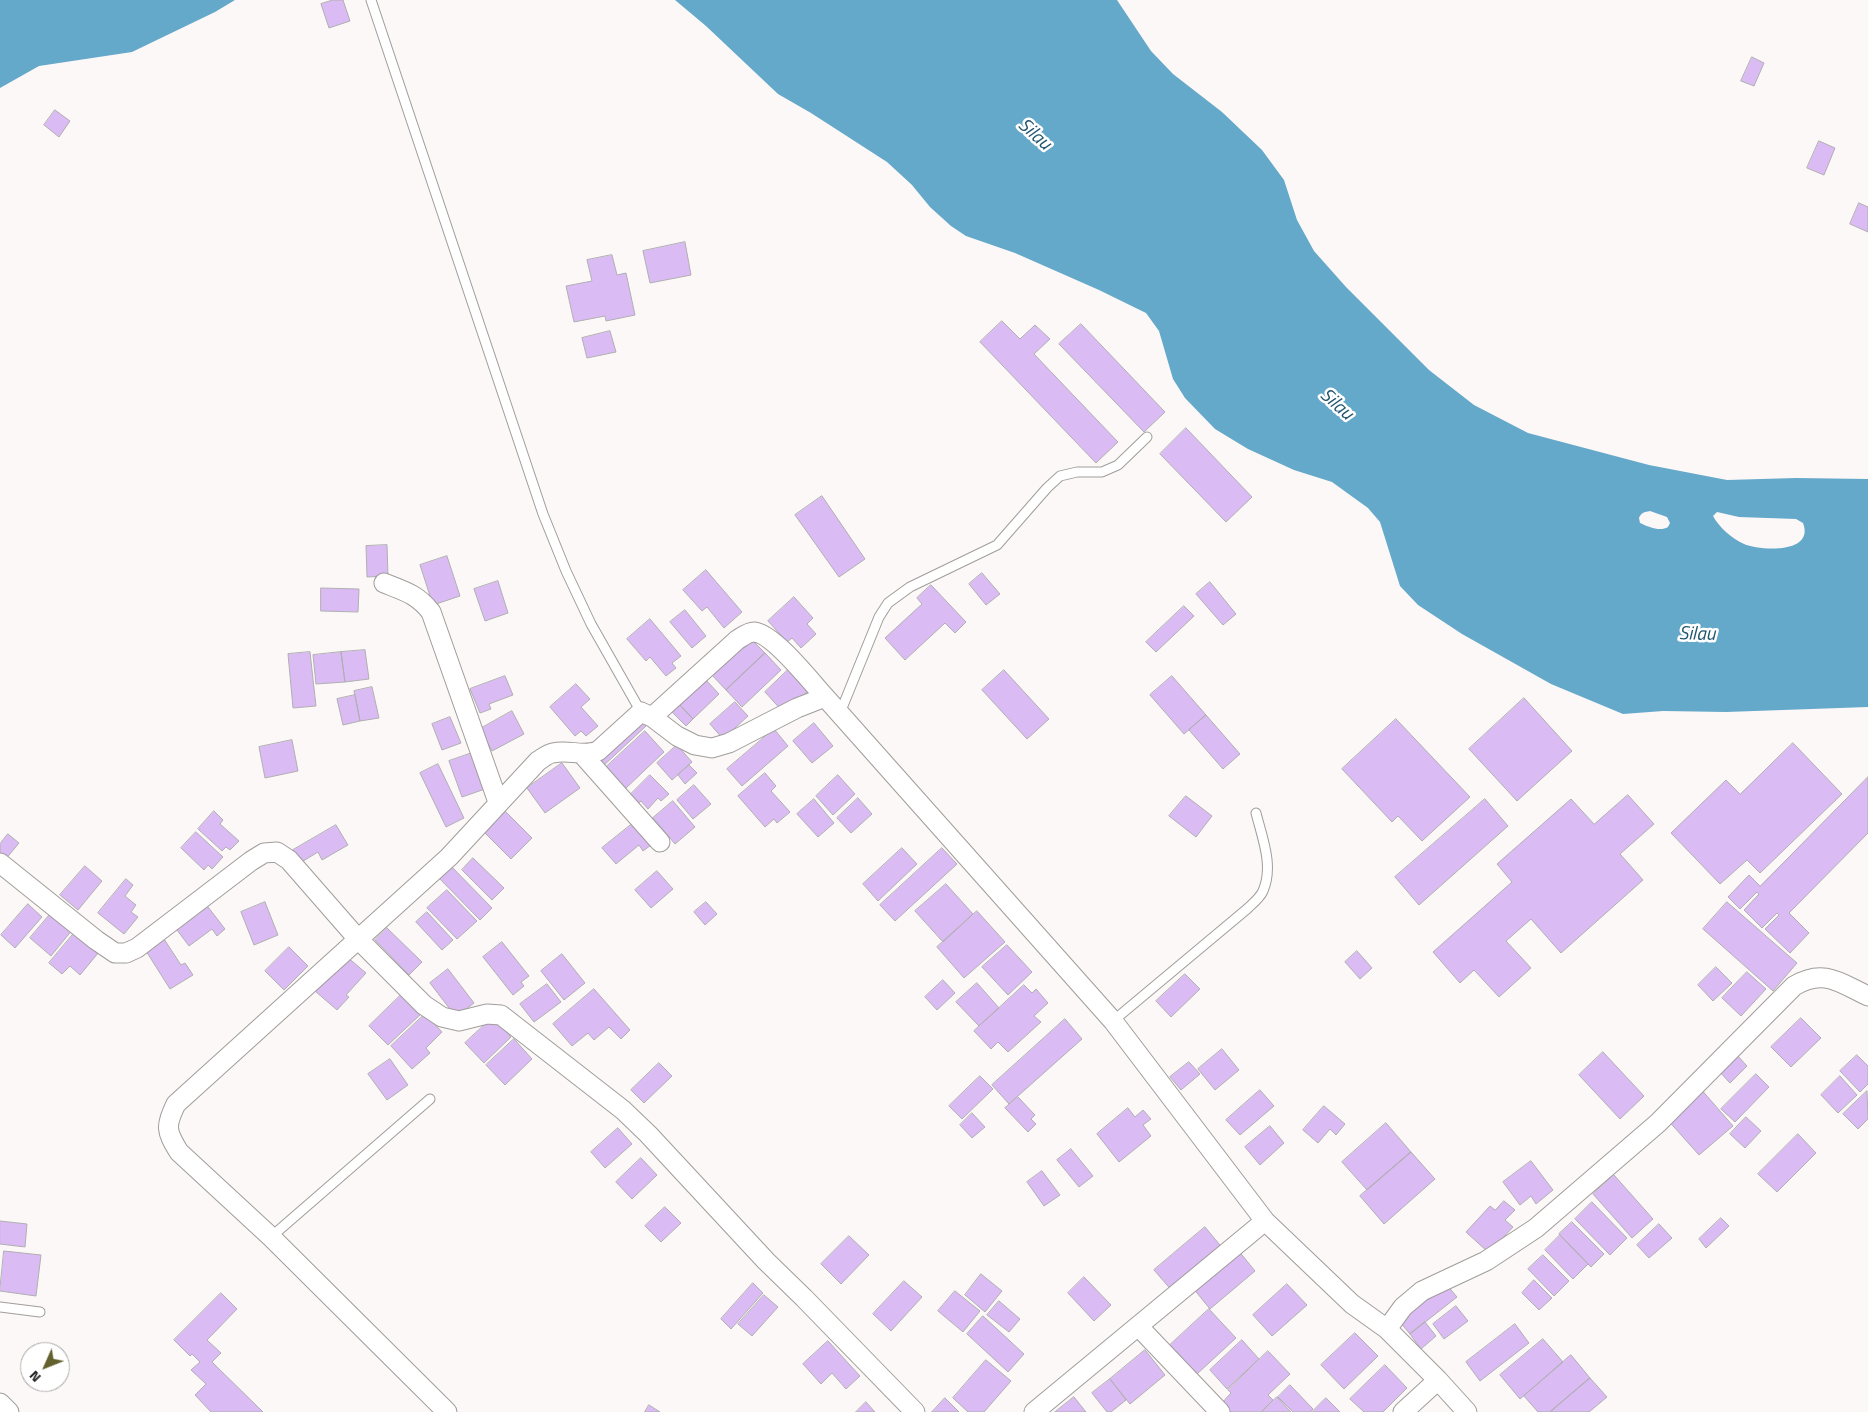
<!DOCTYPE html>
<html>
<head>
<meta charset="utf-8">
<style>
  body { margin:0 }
  #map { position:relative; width:1868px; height:1412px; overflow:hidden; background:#fcf8f7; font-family:"Titillium Web",sans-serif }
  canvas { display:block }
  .north { position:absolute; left:20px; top:1342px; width:50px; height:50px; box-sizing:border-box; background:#fff; border:1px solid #a7a6a6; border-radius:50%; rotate:226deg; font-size:14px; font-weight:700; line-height:20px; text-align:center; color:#232121 }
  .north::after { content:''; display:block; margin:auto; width:18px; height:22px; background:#63612e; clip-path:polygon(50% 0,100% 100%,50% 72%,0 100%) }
</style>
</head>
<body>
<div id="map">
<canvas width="1868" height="1412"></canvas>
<div class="north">N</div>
</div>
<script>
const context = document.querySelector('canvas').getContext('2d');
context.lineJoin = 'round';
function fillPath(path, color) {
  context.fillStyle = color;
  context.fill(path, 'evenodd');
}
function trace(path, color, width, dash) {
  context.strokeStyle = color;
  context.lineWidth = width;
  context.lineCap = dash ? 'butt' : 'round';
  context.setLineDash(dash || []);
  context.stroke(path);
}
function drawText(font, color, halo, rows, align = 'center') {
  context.font = font + ' "Titillium Web",sans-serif';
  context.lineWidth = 5;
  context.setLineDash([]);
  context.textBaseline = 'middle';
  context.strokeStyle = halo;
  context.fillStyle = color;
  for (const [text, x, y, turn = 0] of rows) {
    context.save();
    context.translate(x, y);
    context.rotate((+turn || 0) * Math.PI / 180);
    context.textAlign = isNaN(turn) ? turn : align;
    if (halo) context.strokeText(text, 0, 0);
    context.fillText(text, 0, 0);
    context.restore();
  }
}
const water = new Path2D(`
  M0,0h235l-20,12 -83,40 -93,14 -39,22z
  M675,0h442l34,51 22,23 49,38 40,38 22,30 13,40 17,31 32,36 83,83 45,35 54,28 121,32 78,15 69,-2 72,1v228l-142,5 -63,-1 -40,3 -72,-30 -89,-50 -44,-29 -18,-19 -20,-64 -12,-14 -36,-26 -38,-12 -46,-21 -33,-20 -30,-31 -12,-19 -14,-48 -13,-18 -47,-23 -84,-37 -49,-17 -15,-10 -21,-19 -18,-22 -25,-23 -76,-49 -33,-19 -72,-68zM1650,511l17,6 3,6 -2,4c-8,5 -19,0 -28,-4l-1,-5c2,-5 5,-6 11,-7zM1717,512l22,5 57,2 7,4c12,31 -43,28 -59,21 -12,-5 -25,-17 -31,-28z`);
const building = new Path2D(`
  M333,0h10l7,21 -21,7 -8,-24z
  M1752,57l12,6 -10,23 -13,-5z
  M55,110l15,11 -11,16 -15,-12z
  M1819,141l16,7 -11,27 -17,-7z
  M1859,203l9,4v25l-18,-8z
  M685,242l6,33 -41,8 -7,-32z
  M612,255l5,20 9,-2 9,42 -29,6 -1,-5 -31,6 -8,-36 26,-5 -5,-21z
  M1002,321l18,18 15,-14 15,14 -16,15 84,88 -22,21 -116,-121z
  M1081,324l84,88 -21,20 -85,-88z
  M610,331l6,21 -29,6 -5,-20z
  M1186,428l66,69 -26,25 -66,-68z
  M822,496l43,63 -26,18 -44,-62z
  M387,545l1,31 -21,1 -1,-31z
  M447,556l13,40 -27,9 -13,-40z
  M706,570l36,42 -18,16 -17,-21 -5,4 -19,-21z
  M982,573l18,21 -14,11 -17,-21z
  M498,581l10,32 -23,8 -11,-32z
  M1210,582l26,32 -13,11 -27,-31z
  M931,585l35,37 -11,11 -10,-10 -40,37 -20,-22 37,-34 -5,-6z
  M321,588l38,1 -1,23 -37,-1z
  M794,597l19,21 -6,6 9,10 -15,14 -9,-10 -5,4 -19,-21z
  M1184,606l10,10 -38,36 -10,-10z
  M685,610l21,26 -14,12 -22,-26z
  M650,619l31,37 -9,7 4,5 -10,8 -16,-19 -4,4 -19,-22z
  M748,636l17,17 -39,37 -16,-17z
  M365,650l4,29 -24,3 -4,-30z
  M310,652l6,54 -23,2 -5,-54z
  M341,652l4,30 -29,2 -3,-29z
  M765,653l16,17 -39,37 -16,-17z
  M789,669l20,21 -25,23 -19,-21z
  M1004,670l45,49 -22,20 -45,-49z
  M505,676l8,19 -24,9 2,5 -11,4 -10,-24z
  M1172,676l34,39 -22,19 -34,-39z
  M705,679l14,15 -26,25 -14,-15z
  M576,684l14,15 -9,8 17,19 -12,10 -5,-5 -6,5 -25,-29z
  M372,687l7,31 -19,3 -6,-30z
  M355,695l5,26 -17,4 -6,-26z
  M1524,698l48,53 -55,50 -48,-52z
  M735,702l13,14 -25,23 -13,-15z
  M679,704l14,15 -7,7 -15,-15z
  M512,711l12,23 -32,17 -12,-22z
  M1206,715l34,39 -17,15 -34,-39z
  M450,717l11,26 -19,7 -10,-26z
  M638,718l8,8 -45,42 -8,-7z
  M1396,719l74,78 -48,44 -24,-25 -6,6 -50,-53z
  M814,723l19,23 -21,17 -19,-22z
  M774,729l14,17 -46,40 -15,-17z
  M645,731l19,21 -39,37 -20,-21z
  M292,740l6,31 -33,7 -6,-31z
  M1793,743l49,51 -82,79 -13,-13 -27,24 -49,-51 55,-53 14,14z
  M677,745l15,17 -20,18 -15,-17z
  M472,753l13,36 -23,8 -13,-36z
  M562,763l18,25 -35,25 -18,-25z
  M438,764l26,54 -18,9 -26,-54z
  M689,765l8,8 -12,11 -7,-9z
  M765,773l11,13 -5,5 19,21 -13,11 -3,-4 -9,8 -27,-31z
  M650,775l19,19 -8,7 -3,-3 -10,11 -7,-8 -5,4 -8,-8z
  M838,775l17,19 -22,21 -17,-19z
  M1868,777v56l-79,80 20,20 -19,20 -25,-24 14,-14 -2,-2 -15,15 -18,-18 15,-16 -2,-2 -17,17 -12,-12 21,-22 11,11z
  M694,785l17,19 -18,15 -16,-19z
  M1628,795l26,29 -34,30 23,26 -82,73 -30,-34 -25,22 25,27 -32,29 -25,-27 -14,13 -27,-31 79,-70 -15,-18 74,-65 23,25z
  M1186,796l26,20 -16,21 -27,-21z
  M858,798l14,16 -21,19 -14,-15z
  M814,799l20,24 -16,14 -21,-23z
  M1485,799l23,27 -89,79 -24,-28z
  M673,801l22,26 -20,17 -22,-26z
  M502,808l30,30 -21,21 -30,-30z
  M214,811l9,9 -3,4 19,17 -9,9 -4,-3 -4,4 -24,-22z
  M637,820l18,22 -12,9 -4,-6 -23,19 -14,-16z
  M336,825l12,20 -26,15 -4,-8 -18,11 -7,-13z
  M196,832l27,25 -11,12 -4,-4 -4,5 -23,-22z
  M8,834l11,9 -14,17 -5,-4v-12z
  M902,848l15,16 -39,37 -15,-17z
  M942,848l15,16 -62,57 -15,-16z
  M473,858l31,30 -12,12 -30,-30z
  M448,863l44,45 -12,12 -44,-45z
  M85,866l17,15 -24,29 -18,-15z
  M657,871l16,18 -22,19 -16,-18z
  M126,879l7,6 -8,11 11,9 -5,7 7,5 -14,17 -26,-21z
  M946,884l27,30 -30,28 -28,-31z
  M447,890l30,31 -20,18 -30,-31z
  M265,902l13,33 -24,10 -13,-33z
  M706,902l11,12 -12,11 -11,-13z
  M1727,902l70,61 -24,28 -70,-62z
  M28,904l14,13 -27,31 -14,-13z
  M208,907l17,22 -8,7 -5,-7 -23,17 -12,-16z
  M977,911l28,31 -41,36 -27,-31z
  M52,912l21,17 -22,27 -21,-18z
  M427,912l26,28 -11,10 -26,-28z
  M387,928l35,34 -13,13 -34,-35z
  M75,932l24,20 -19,23 -10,-9 -8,8 -13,-11z
  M164,939l17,26 4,-2 8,12 -23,14 -24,-38z
  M502,942l27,34 -8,6 3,4 -11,9 -30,-38z
  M1007,945l25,27 -24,23 -26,-28z
  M289,947l19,19 -24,24 -19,-19z
  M1357,951l15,17 -12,11 -15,-17z
  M562,954l23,29 -21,17 -23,-29z
  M346,956l20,17 -20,22 3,2 -12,13 -22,-19z
  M1716,967l16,16 -19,18 -15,-16z
  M448,969l26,34 -18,14 -26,-34z
  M1747,972l19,17 -25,27 -19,-18z
  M1185,974l15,15 -29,28 -15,-16z
  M943,980l12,13 -18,17 -12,-13z
  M977,983l22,25 -20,18 -23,-24z
  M547,984l14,18 -27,20 -14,-18z
  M1024,985l8,8 4,-4 12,14 -14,13 7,6 -33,30 -10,-10 -7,7 -17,-18z
  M594,989l36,41 -9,9 -12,-12 -15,13 -6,-7 -16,13 -19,-22z
  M402,994l19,20 -33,31 -19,-19z
  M425,1014l17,18 -16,16 4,5 -18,16 -21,-23z
  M493,1017l18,20 -27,26 -19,-20z
  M1801,1018l20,20 -30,29 -20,-20z
  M1065,1019l17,20 -73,65 -17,-19z
  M514,1039l18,20 -27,26 -19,-20z
  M1222,1049l17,21 -24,20 -17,-21z
  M1603,1052l41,44 -24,23 -41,-44z
  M1735,1053l12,13 -17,17 -12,-13z
  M1857,1055l11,11v18l-8,8 -20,-21z
  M390,1059l18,26 -21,15 -19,-26z
  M1189,1062l11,12 -19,16 -11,-13z
  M659,1063l13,13 -28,27 -13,-13z
  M1756,1074l13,13 -34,35 -14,-13z
  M980,1076l13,13 -31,30 -13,-13z
  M1840,1076l17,19 -19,18 -17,-18z
  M1700,1088l33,38 -34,29 -33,-37z
  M1260,1090l14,16 -34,29 -14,-15z
  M1867,1091l1,28 -10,10 -15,-15z
  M1018,1097l17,18 -4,4 5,5 -8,8 -23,-24z
  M1324,1106l21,18 -9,11 -6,-6 -12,14 -15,-13z
  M1128,1108l7,9 8,-7 8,9 -8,6 8,11 -32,26 -22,-28z
  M972,1113l13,14 -13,11 -12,-13z
  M1746,1117l15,14 -16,17 -15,-14z
  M1386,1123l25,29 -44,38 -25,-28z
  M1270,1126l14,17 -24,22 -15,-18z
  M618,1128l14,16 -27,24 -14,-16z
  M1798,1134l18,19 -39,39 -19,-18z
  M1071,1149l22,27 -14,11 -22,-27z
  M1411,1152l24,27 -51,45 -24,-28z
  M641,1158l16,17 -25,24 -16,-17z
  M1531,1161l22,29 -17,14 -5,-8 -11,9 -17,-23z
  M1042,1171l18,24 -16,11 -17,-24z
  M1614,1175l39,44 -21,19 -39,-44z
  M1504,1201l11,9 -10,10 8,7 -24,26 -23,-21 24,-26 5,4z
  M1592,1202l35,36 -17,17 -35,-36z
  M665,1207l16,16 -20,19 -16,-16z
  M1721,1218l8,8 -23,22 -7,-9z
  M0,1221l27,3 -2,23 -25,-3z
  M1572,1222l32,32 -13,13 -32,-33z
  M1659,1224l13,14 -23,20 -12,-13z
  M1205,1227l19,23 -50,43 -20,-23z
  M1560,1235l28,29 -15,15 -28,-29z
  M849,1236l20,19 -28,29 -20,-20z
  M1238,1250l17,21 -45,38 -17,-21z
  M4,1251l37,4 -5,41 -36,-5z
  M1543,1255l26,26 -15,15 -26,-27z
  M981,1274l21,17 -17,21 -20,-17z
  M1084,1277l27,28 -17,16 -26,-28z
  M1534,1280l18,18 -13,12 -17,-17z
  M904,1281l18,16 -31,34 -18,-17z
  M753,1283l10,10 -32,36 -10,-10z
  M1287,1284l20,21 -35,31 -19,-21z
  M1446,1284l11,13 -47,37 -11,-13z
  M955,1291l25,20 -17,21 -25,-21z
  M221,1293l16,16 -30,31 14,13 -9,9 51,50h-52l-16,-17 11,-11 -15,-14 9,-8 -8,-8 -2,2 -16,-16z
  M764,1295l14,12 -26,29 -14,-12z
  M999,1301l21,18 -11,13 -22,-17z
  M1456,1306l12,15 -24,18 -11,-15z
  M1209,1309l27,29 -39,36 -27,-29z
  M983,1316l41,38 -16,18 -41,-38z
  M1425,1322l11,14 -15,13 -11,-15z
  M1515,1324l14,19 -49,38 -14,-19z
  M1355,1333l23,23 -34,33 -23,-24z
  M1543,1339l20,23 -43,37 -20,-24z
  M1242,1340l17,19 -32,30 -17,-19z
  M828,1341l32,35 -14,13 -14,-16 -11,11 -18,-20z
  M1145,1350l20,25 -35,29 -20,-25z
  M1268,1351l22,23 -22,21 5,5 -12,12h-32l-8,-8 10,-11 -3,-3z
  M1571,1355l19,23 -40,34h-12l-14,-16z
  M986,1360l25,21 -27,31h-16l-15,-14z
  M1385,1365l22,23 -24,24h-19l-14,-13z
  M1590,1378l17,19 -18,15h-39z
  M1110,1379l16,21 -15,12h-4l-15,-19z
  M1290,1385l23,24 -3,3h-17l-15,-15z
  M1074,1397l12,15h-31z
  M1277,1397l14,15h-29z
  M945,1398l14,14h-27z
  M1326,1398l14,14h-28z
  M866,1402l9,10h-19z
  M649,1405l11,7h-15z`);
const service = new Path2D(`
  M371,0l172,514 23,57 25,53 50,88
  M840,713l39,-96 9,-14 22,-16 87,-42 50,-57 13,-12 17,-4h25l16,-7 29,-28
  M1113,1021l134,-112c5,-5 13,-11 16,-18 11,-25 -1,-54 -7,-78
  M271,1237l159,-138
  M0,1307l40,5`);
const minor = new Path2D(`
  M384,583c20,8 33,11 47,29l67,190
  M652,717l85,-77c5,-3 11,-8 17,-8 19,1 58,51 71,65
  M582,754l78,88
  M0,863l96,77 19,13h11l11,-5 114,-87 13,-8 13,-1 12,8 69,79 66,66 18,12 17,4 28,-7 14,1 122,95 25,24 118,127 38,37 111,114
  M1138,1326l82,86
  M1387,1329l16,-22 19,-16 64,-30 50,-33 122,-105 136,-137c30,-18 46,-3 74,10
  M0,1403l9,9
  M447,1412l-176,-175 -92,-85c-13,-21 -14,-26 -3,-48l273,-247 89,-96c5,-3 9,-7 15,-8 15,-4 30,4 45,-2l43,-39 11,5 25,19 18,9 17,3 17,-5 68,-35 28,-11 288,324 152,200 87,83 35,25 51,51 29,32
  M1034,1412l231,-191
  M1403,1412l35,-32`);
const waterNames = [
  ["Silau",1034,135,42],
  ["Silau",1336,405,42],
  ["Silau",1697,635,1]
];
fillPath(water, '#64a8ca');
fillPath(building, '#dabbf4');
trace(building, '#b0afb1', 1);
trace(service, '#a09d9b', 11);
trace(minor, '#a09d9b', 21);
trace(service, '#fff', 9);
trace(minor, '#fff', 19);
drawText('italic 19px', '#20566f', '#fff', waterNames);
</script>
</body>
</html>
